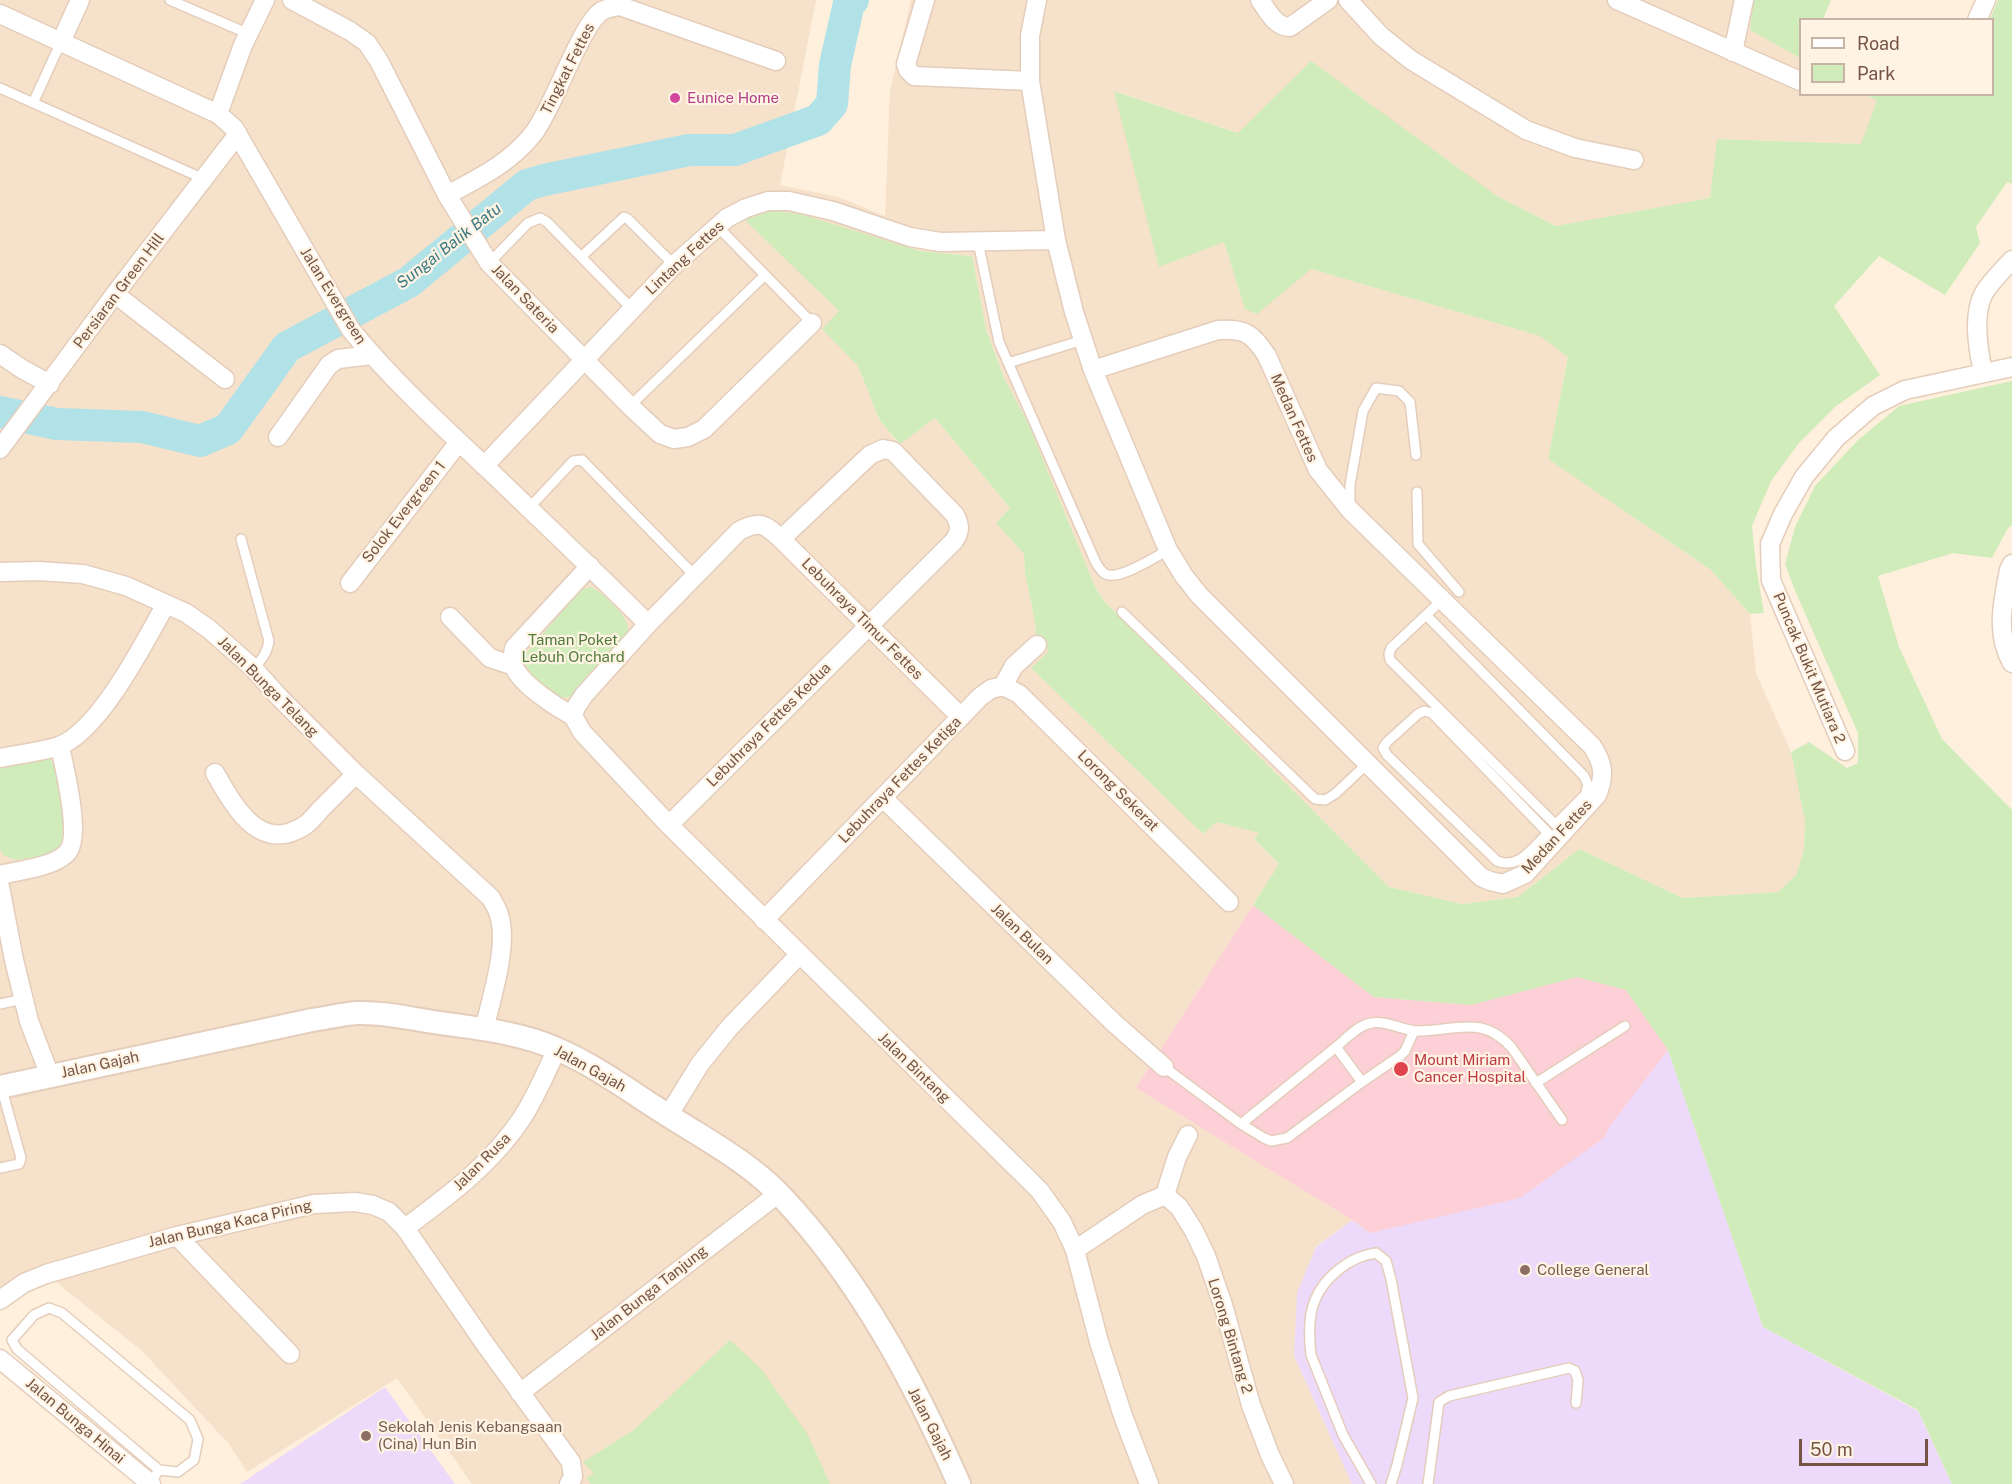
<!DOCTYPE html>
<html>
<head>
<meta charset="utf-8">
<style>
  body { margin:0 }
  #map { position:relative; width:2012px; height:1484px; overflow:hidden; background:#fef0dc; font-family:"Public Sans",sans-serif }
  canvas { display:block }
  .legend { position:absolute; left:1799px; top:18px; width:195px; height:78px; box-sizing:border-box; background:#fff4e4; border:2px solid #c8b4a4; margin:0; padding:8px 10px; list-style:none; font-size:18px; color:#755444 }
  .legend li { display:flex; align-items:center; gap:12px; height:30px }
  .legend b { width:30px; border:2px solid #c8b4a4 }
  .scale { position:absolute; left:1799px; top:1439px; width:129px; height:27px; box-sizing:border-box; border:3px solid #755444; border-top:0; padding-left:8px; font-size:18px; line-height:21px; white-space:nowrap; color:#755444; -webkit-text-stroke:4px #fff4e4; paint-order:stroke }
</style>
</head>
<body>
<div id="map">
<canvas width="2012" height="1484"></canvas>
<ul class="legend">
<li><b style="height:8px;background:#fff"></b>Road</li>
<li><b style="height:16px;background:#d0ecbb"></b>Park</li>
</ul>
<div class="scale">50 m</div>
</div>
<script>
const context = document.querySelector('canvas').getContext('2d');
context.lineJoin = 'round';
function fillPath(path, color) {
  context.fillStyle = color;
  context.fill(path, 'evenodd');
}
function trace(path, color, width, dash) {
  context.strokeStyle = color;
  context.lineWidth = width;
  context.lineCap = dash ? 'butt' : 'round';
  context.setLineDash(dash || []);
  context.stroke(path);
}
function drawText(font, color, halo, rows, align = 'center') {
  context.font = font + ' "Public Sans",sans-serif';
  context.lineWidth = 4.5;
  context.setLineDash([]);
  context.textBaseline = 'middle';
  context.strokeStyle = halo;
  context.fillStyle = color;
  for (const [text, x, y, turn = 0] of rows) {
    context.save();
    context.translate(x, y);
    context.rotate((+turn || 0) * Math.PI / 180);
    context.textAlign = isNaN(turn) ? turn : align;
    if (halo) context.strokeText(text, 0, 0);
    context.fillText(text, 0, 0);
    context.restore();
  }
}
const residential = new Path2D(`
  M0,0h816l-36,185 58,12 47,19 5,-126 21,-90h842l-3,30 50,28v36l67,1 10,5 -15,44 -144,-5 -8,59 -153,28 -60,-30 -258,-63 -124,-42 109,151 21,66 66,-39 229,67 28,20 -20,103 163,111 39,44 6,59 35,79 14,69 -1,29 -8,25 -18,17 -95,6 -104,-49 -61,48 -56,7 -73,-17 -285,-286 -9,-14 -66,-162 -25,-47 -18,-49 -14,-73 -52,-5 -52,-15 -28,75 -17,18 35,37 22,55 19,23 36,-26 75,90 -14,15 28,31 1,19 10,49 1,14 13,15 -17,18 171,165 14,-12 42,11 -5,6 25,25 -143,224 216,132 -37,27 -21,109 58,128h-880l-75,-106 -150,94 -18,-28 -87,-93 -96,-77 -46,26v-882l5,-5 -5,-1z`);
const education = new Path2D(`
  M1668,1050l95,277 155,84 34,73h-600l-58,-128 3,-63 19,-46 36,-27 18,13 235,-96 3,-10z
  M385,1387l70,97h-215z`);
const medical = new Path2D(`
  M1253,905l121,92 97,8 106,-28 49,13 42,60 -59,77 -4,10 -85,61 -150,35 -18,-13 -216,-132z`);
const green = new Path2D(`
  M1753,0h78l-8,19 -23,1v38l-50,-28z
  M1998,0h14v184l-5,-2 -31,45 4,16 -35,52 -66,-39 -45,50 46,69 -45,32 -36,36 -28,38 -19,45 4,40 8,47 -14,1 -39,-44 -163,-111 20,-102 -28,-21 -229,-67 -54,45 -12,-5 -21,-67 -65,25 -45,-176 124,42 73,-72 186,135 59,30 154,-28 7,-59 144,5 16,-43 -10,-6 125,-1v-74l-2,-1z
  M771,210l33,5 116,36 52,5 14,73 18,49 25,47 66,162 9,14 285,286 73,17 56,-7 61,-48 104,49 95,-6 18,-17 8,-25 1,-29 -14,-69 18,-10 38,26 11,-5v-30l-62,-140 -11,-29 10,-37 20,-41 42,-45 42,-35 113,-25v144l-4,3 -16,30 -39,-5 -75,23 21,71 43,92 70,71v674h-60l-34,-74 -155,-83 -95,-277 -42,-60 -49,-13 -106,28 -97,-8 -121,-92 26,-41 -25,-25 5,-6 -42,-11 -14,12 -172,-166 18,-17 -13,-15 -1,-14 -10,-49 -1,-19 -28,-31 14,-15 -75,-90 -35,26 -20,-23 -22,-55 -36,-37 17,-18 -94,-91z
  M591,587c10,4 34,27 36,37 2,6 0,9 -3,14l-48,56c-6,4 -12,5 -19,1 -10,-9 -35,-24 -33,-39l51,-60 6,-7z
  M42,758l8,1 6,9 12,64 -1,9 -14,14 -37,5 -13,-5 -3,-6v-82z
  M730,1340l32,30 46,65 22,49h-239l-5,-6 8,-5 -11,-11 52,-33z`);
const river = new Path2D(`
  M0,412l57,12 85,3 58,14 28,-12 59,-82 122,-65 118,-97 17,-5 145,-30h46l83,-30 14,-16 3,-39 14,-62 4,-3`);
const service = new Path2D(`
  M170,0l79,34
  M0,88l204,91
  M33,103l28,-61
  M717,226l95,97
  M978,242l21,100 97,221c2,3 5,8 9,11 14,7 50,-17 63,-24
  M581,257l43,-40 4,2 46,46
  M489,263l39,-40 12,-5 7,4 85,87
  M1008,363l75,-23
  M630,406l135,-131
  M1417,492l1,52 41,48
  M1350,505v-20l13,-74 13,-23 23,3 11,11 6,53
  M529,508l44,-47 9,-1 113,116
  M241,539l28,102c-2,12 -7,19 -16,27
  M1442,600l-51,48 -2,6 1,6 174,173
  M1122,612l193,187 10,1 10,-6 32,-30
  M1427,616l157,160 4,9 -3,10 -29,29
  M1424,711l8,2 116,120c-15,14 -29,37 -51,28l-110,-106 -4,-7 4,-6 31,-28z
  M0,1004l23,-5
  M1336,1047c11,-9 21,-21 35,-24 15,-3 30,7 46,8 38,0 65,-17 95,17l50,72
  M1164,1067l77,57 23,14 7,3 16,-3 75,-56 -26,-35 -95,77
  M1362,1082l38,-26 5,-5 9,-20
  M1536,1083l89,-57
  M0,1168l19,-4 2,-6 -20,-72
  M150,1483l9,-13 -142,-121 -5,-9 22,-25 15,-7 13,5 128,107 8,19 -4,21 -16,12 -19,-2
  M1371,1484l-28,-49 -32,-80c-2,-17 -3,-39 4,-55 10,-24 36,-44 61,-47l10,8 5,18 22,119 -16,67 -6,19
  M1428,1484l11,-82 10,-6 120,-28 6,3 3,9 -2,23`);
const minor = new Path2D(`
  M292,0l58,31 17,12 12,18 68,134 42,68 141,143 30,28 14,5 14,-2 16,-8 108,-106
  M925,0l-19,64 2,6 6,6 116,5
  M1037,0l-7,36v45l26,159 18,72 19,58 75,180 16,26 15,19 282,282 9,4 13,3 22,-10 72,-79c8,-19 7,-31 -5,-49l-242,-236 -32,-40 -51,-114c-14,-22 -22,-28 -49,-26l-125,40
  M1260,0c8,11 15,27 30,27l38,-27
  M1348,0l33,36 30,24 115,70 49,18 59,12
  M1617,0l183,81
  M0,14l218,100 16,14 117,202c42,51 91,96 139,141 53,51 106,101 158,153
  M1977,20l9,-20
  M61,42l19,-42
  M1733,52l11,-52
  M218,114l25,-69 22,-45
  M447,195c32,-17 63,-32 86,-61 20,-25 49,-112 69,-123 5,-3 12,-4 18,-5l156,55
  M115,294l110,85
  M0,354l22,15 28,15
  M1983,372c-5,-23 -11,-57 1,-79 7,-12 19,-23 28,-33
  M278,437l51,-72 9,-6 34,-4
  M0,449l115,-155 123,-160
  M484,466l190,-201 53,-47 19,-10 22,-7h21l44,10 77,26 30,5 116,-2
  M2012,564l-3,6c-6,32 -14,63 3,93
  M0,572l39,-1 44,3 43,12 60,27 23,16 44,39 25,28 78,78 135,124c2,5 7,11 8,17 10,30 -8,84 -15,115
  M350,583l109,-141
  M450,617l40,41 24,8
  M1003,686l16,8 210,208
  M573,716l9,16 87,93 356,351 15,15 22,31 13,28 24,92 24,74 26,68
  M573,716l3,-9 8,-12 64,-71 91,-93c21,-11 26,-7 42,8l180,178
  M573,716c-17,-9 -51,-31 -59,-49 -3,-7 -1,-12 0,-19l76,-82
  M1845,751l-74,-171 -1,-36 13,-30 21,-37 32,-39 37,-32 32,-16 107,-23
  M0,758c19,-4 41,-6 59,-12 41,-15 86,-105 107,-142
  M215,773c19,33 44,81 89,53 6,-4 11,-10 16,-16 12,-12 24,-24 36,-36
  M883,798l231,225 50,44
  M669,825l285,-284c7,-11 6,-16 1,-26l-62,-64 -10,-2 -13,6 -89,84
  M0,875c20,-5 50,-7 66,-21 17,-15 -2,-86 -6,-108
  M0,887l14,73 15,61 21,55
  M764,920l216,-223 11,-8 12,-3 11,-20 23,-21
  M668,1116l32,-52 29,-36 70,-73
  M1165,1195l14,12 15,24 12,25 17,49 28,100 19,50 14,29
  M405,1228c43,-32 87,-64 117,-110 14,-21 24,-46 35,-69
  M177,1236l113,118
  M1075,1250l67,-45 23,-10 12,-38 11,-22
  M0,1300l24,-17 22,-9 131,-38 137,-32 41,-2 18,3 16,7 16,16 80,116 86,118 2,15 -4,7
  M0,1359l151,125
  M520,1393l259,-200`);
const tertiary = new Path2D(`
  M0,1087l312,-67c14,-2 30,-6 45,-7 25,-1 51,5 76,9 41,6 86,10 124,27 42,18 79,47 117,70 36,23 77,45 107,77 78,82 133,185 178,288`);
const markers = [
  [675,98,6,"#d1479c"],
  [1401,1069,8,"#e0444e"],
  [1525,1270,6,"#8d6e63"],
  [366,1436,6,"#8d6e63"]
];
const streetNames = [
  ["Tingkat Fettes",568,69,-63],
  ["Lintang Fettes",685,258,-43],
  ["Persiaran Green Hill",119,291,-53],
  ["Jalan Evergreen",333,296,58],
  ["Jalan Sateria",525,299,46],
  ["Medan Fettes",1294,418,66],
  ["Solok Evergreen 1",404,512,-52],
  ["Lebuhraya Timur Fettes",862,619,45],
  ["Puncak Bukit Mutiara 2",1809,668,67],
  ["Jalan Bunga Telang",268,687,45],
  ["Lebuhraya Fettes Kedua",769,725,-45],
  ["Lebuhraya Fettes Ketiga",900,780,-46],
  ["Lorong Sekerat",1118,791,45],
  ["Medan Fettes",1557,837,-47],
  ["Jalan Bulan",1022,934,44],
  ["Jalan Gajah",100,1065,-12],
  ["Jalan Bintang",914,1068,44],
  ["Jalan Gajah",590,1069,29],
  ["Jalan Rusa",482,1162,-45],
  ["Jalan Bunga Kaca Piring",230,1224,-13],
  ["Jalan Bunga Tanjung",649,1293,-38],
  ["Lorong Bintang 2",1230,1336,73],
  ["Jalan Bunga Hinai",75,1421,40],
  ["Jalan Gajah",930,1424,63]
];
const hotelNames = [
  ["Eunice Home",687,98]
];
const parkNames = [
  ["Taman Poket",573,640],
  ["Lebuh Orchard",573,657]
];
const healthNames = [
  ["Mount Miriam",1414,1060],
  ["Cancer Hospital",1414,1077]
];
const educationNames = [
  ["College General",1537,1270],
  ["Sekolah Jenis Kebangsaan",378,1427],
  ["(Cina) Hun Bin",378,1444]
];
const waterNames = [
  ["Sungai Balik Batu",449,246,-38]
];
fillPath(residential, '#f6e1ca');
fillPath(education, '#eddafa');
fillPath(medical, '#fdcfd6');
fillPath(green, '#d0ecbb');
trace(river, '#b0e2e8', 32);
trace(service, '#e4cdbb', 12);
trace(minor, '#e4cdbb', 21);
trace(tertiary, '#e4cdbb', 26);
trace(service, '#fff', 9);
trace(minor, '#fff', 18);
trace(tertiary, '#fff', 22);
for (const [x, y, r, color] of markers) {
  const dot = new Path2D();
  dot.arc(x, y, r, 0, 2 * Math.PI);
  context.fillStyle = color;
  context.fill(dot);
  trace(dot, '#fff4e4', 2);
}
drawText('15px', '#755444', '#fff4e4', streetNames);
drawText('15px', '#b23c85', '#fff4e4', hotelNames, 'left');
drawText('15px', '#507c3b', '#fff4e4', parkNames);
drawText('15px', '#be3a42', '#fff4e4', healthNames, 'left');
drawText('15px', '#785e54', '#fff4e4', educationNames, 'left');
drawText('italic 16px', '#3a7a83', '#fff4e4', waterNames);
</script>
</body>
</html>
